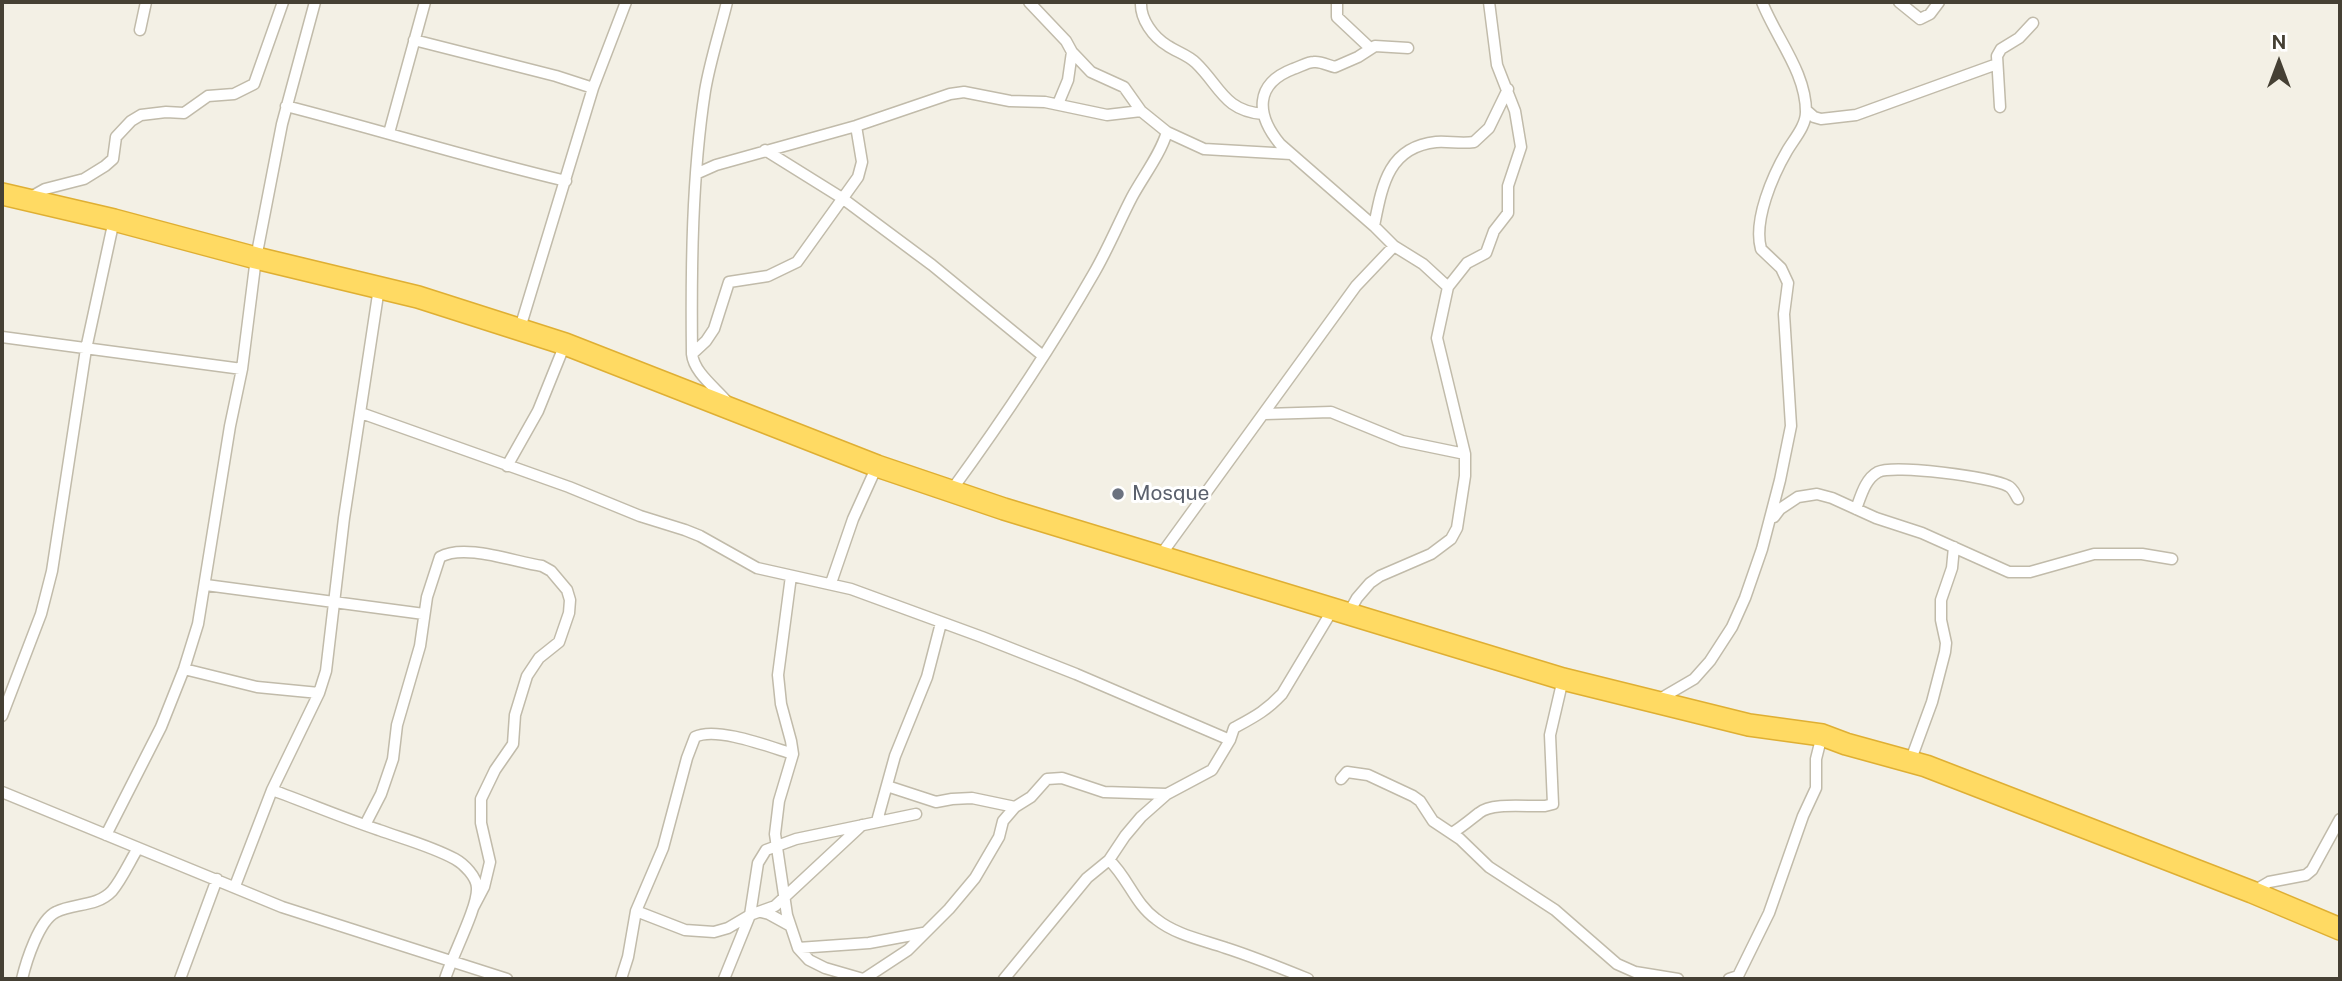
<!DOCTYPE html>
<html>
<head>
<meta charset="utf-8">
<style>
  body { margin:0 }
  #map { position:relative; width:2342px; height:981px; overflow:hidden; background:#f3f0e5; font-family:"Public Sans",sans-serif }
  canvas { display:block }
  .frame { position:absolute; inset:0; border:4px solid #454034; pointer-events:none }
  .north { position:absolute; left:2244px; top:28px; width:70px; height:70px; -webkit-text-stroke:5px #fff; paint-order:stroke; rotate:0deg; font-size:19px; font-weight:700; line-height:28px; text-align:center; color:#454034 }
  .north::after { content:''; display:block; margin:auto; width:24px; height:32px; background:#454034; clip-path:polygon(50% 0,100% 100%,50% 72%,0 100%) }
</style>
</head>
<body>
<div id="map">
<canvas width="2342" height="981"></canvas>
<div class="frame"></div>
<div class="north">N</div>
</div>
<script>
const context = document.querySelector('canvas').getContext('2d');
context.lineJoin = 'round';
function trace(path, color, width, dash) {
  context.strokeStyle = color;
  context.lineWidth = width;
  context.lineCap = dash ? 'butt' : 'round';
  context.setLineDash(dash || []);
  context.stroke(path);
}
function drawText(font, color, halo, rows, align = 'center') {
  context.font = font + ' "Public Sans",sans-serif';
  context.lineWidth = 6;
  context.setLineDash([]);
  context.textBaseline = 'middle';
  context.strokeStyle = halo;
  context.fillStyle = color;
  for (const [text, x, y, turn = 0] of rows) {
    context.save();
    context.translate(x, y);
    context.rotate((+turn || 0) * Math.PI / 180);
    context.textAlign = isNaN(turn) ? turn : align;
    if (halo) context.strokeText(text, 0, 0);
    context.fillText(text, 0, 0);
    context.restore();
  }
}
const street = new Path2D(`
  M727,2c-7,29 -17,59 -22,89 -13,85 -14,176 -13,263 2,19 24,34 37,50
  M1029,2l37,39 6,11 19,20 33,15 17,24 26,21 37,17 87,5
  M1141,2c-1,17 12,35 27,44 9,6 20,9 28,17 24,23 28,48 67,51
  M1337,2v15l33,31
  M1899,2l21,17 10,-5 9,-12
  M140,30l6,-28
  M414,40l142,36 37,12
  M1058,104l10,-24 4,-28
  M286,106c94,24 186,53 280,75
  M2000,107l-3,-51 4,-7 18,-11 14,-15
  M1806,110l8,7 7,2 35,-4 141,-51
  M389,133l36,-131
  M765,150l77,48 90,67 111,91
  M698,173l18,-8 140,-39 94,-32 14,-2 46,9 35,1 62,13 34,-4
  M29,198l16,-9 39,-10 21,-13 8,-7 3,-22 15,-16 10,-6 25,-3 18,1 24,-17 26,-2 20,-10 29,-82
  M1374,226c8,-40 14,-79 62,-84 12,-1 25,2 38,0l15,-14 19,-39
  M1448,287l19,-24 19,-10 8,-22 14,-18v-27l13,-39 -6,-36 -18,-46 -8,-63
  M520,328l73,-240 33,-86
  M2,337l240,32
  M692,354l14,-13 8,-12 15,-47 39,-6 29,-14 61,-85 4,-15 -6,-36
  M361,413l208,74 71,29 45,14 15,6 57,32 94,21 131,48 94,37 154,66
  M1265,414l66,-2 71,29 63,13
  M507,466l31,-55 27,-67
  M951,491c51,-70 100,-143 143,-218 14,-24 25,-51 38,-76 12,-22 28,-42 35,-65
  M1856,509c5,-13 9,-30 22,-37 15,-8 114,5 130,14 5,2 7,8 10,13
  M1774,517l6,-8 18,-12 19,-3 15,4 44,20 46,15 87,39h21l64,-18h48l30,5
  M1160,556l196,-270 38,-40
  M791,576l-13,99 3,29 10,37 2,13 -14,47 -4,33 12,81 11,33 11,12 16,8 38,11
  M831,583l22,-64 24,-53
  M206,585l218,29
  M1348,614l9,-16 13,-15 10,-7 51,-22 20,-15 6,-11 8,-52v-22l-28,-116 11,-51 -25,-23 -29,-18 -20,-20 -94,-82c-24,-29 -26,-60 13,-75 7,-2 14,-7 21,-7 7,-1 15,4 21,5l23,-10 17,-11 33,2
  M184,669l73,18 62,6
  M1658,700l36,-21 16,-18 22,-34 13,-29 17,-49 18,-69 11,-54 -7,-112 4,-31 -7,-15 -20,-19c-8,-29 12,-74 26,-98 7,-12 19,-25 19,-39 0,-40 -30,-74 -44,-110
  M2,716l39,-102 11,-43 34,-222 28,-129
  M1910,762l22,-60 13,-50 1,-9 -5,-23v-20l11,-32 2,-21
  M1341,779l6,-7 21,3 45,21 7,5 13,20 27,18 29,28 66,43 62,54 18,8 43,7
  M887,786l49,16 16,-3 20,-1 43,9 16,-10 16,-18 15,-1 42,14 63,2
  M272,790c36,13 71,28 107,40 25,9 52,16 76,29 9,5 22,18 22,29 1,19 -25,68 -32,91
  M2,792l280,115 225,72
  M877,821l18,-65 32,-79 14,-54
  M365,825l16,-31 12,-35 4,-34 23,-79 7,-49 13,-40c25,-14 74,5 102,9l9,5 16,19 3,10 -1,13 -10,29 -20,16 -12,18 -12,39 -2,29 -18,26 -14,29v24l9,39 -6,25 -11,21
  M1452,833c10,-6 18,-13 27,-20 13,-11 49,-6 66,-7l8,-2 -3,-69 13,-56
  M106,835l55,-108 23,-58 14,-45 32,-198 12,-57 14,-111 26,-134 33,-122
  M1109,860c19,18 26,44 47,59 20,16 47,21 70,29 28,9 55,20 82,31
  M235,886l37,-96 47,-97 7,-22 18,-153 35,-230
  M2252,892l17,-10 37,-7 6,-5 28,-51
  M636,911l49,19 29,2 14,-4 22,-13 25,-9 87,-81
  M761,912l8,2 20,11
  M798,948l71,-5 54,-10
  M22,979c4,-17 17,-59 34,-67 18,-9 41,-5 56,-21 10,-12 18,-30 26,-43
  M180,979l37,-100
  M621,979l7,-22 8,-46 27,-63 24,-90 8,-21c21,-11 75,10 98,17
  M724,979l26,-64 8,-52 8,-13 30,-11 120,-25
  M864,979l44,-29 41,-41 26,-31 24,-41 4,-16 12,-14
  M1004,979l83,-101 22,-18 16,-24 16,-19 26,-23 45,-24 18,-30 4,-12c20,-11 32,-17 48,-34l51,-85
  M1729,979l9,-3 31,-63 34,-97 13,-28v-29l6,-24`);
const highway = new Path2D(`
  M2,194l112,26 142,38 162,39 147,47 312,122 127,43 559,170 186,46 73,10 24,9 80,22 326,126 88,37`);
const markers = [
  [1118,494,7,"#6b7280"]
];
const worshipNames = [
  ["Mosque",1132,494]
];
trace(street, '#c1bbaa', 13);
trace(highway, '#dfaf33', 24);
trace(street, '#fff', 10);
trace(highway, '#ffda63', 21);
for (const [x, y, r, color] of markers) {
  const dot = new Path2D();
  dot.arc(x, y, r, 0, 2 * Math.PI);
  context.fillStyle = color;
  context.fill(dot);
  trace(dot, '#fff', 2.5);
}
drawText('21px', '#5b616d', '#fff', worshipNames, 'left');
</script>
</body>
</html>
